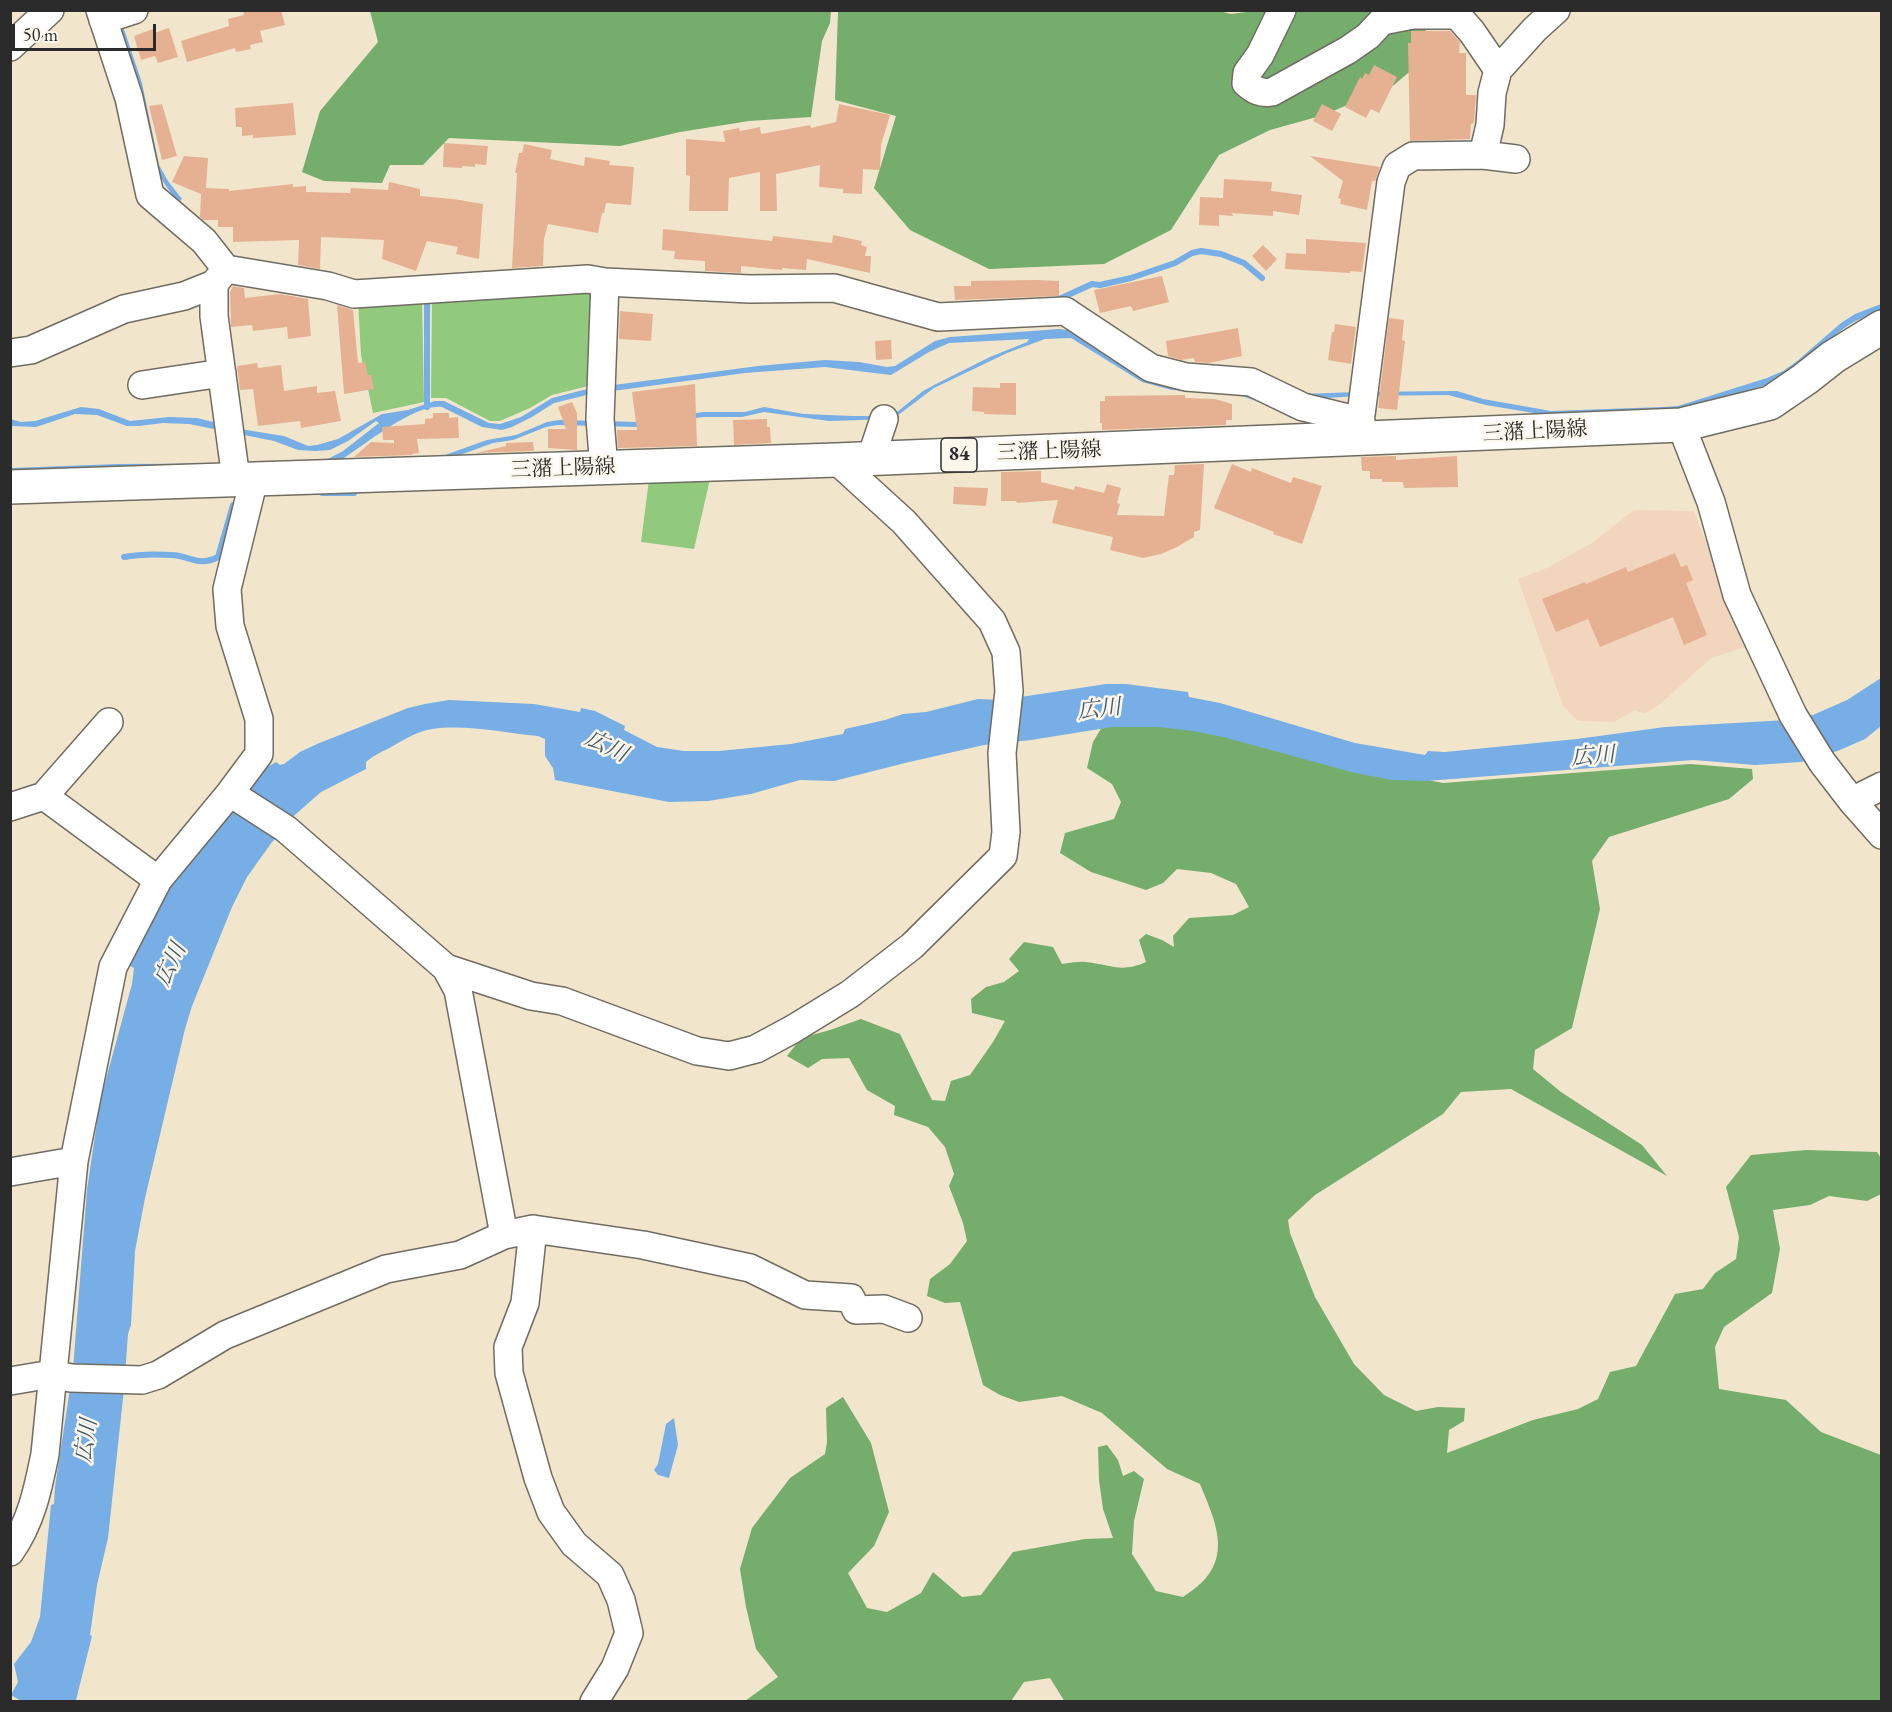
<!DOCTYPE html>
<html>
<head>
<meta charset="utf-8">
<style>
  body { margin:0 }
  #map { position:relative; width:1892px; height:1712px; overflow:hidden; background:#f1e6cb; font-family:"EB Garamond",serif }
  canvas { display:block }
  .frame { position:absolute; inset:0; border:12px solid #2b2b2b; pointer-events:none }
  .scale { position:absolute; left:12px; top:24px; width:144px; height:27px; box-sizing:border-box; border:3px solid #2b2b2b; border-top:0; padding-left:8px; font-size:18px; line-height:21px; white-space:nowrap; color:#2b2b2b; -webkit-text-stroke:4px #fbf7ec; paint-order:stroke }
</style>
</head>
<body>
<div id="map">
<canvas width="1892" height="1712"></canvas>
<div class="frame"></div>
<div class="scale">50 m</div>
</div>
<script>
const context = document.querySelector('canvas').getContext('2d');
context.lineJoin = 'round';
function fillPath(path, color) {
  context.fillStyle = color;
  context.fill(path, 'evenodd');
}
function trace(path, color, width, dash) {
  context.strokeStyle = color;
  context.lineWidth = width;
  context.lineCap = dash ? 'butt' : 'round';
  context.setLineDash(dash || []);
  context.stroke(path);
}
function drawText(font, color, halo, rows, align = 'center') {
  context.font = font + ' "EB Garamond","Noto Serif JP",serif';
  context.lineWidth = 5;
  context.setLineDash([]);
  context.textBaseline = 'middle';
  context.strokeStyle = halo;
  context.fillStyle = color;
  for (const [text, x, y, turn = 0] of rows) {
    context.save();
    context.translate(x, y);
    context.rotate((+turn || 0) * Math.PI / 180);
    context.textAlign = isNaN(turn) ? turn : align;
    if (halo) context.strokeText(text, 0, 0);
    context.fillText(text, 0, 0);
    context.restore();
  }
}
const built = new Path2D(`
  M1634,510l60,1 52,136 -35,11 -51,46 -16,10 -9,-4 -21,12 -36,-1 -15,-15 -45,-127 29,-11 45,-25z`);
const green = new Path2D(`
  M587,288l5,8 -4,90 -36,9 -22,13 -30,13h-10l-44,-23h-15l1,-102z
  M422,297l2,105 -51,11 -12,-58 -3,-55z
  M710,479l-16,70 -53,-7 8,-62z`);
const forest = new Path2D(`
  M1215,10l16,4 31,-4h160l5,13 -8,36 -5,9 -20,17 -70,30 -54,15 -51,25 -48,75 -67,34 -115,5 -79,-39 -36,-42 22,-72 -61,-16 3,-89z
  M370,11h461l-1,12 -8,18 -11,76 -62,4 -69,11 -60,14 -171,-8 -26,27h-33l-8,18 -58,-2 -22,-9 18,-61 58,-69z
  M1108,717l197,28 58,23 80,15 247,-19 62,5 1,10 -24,20 -120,38 -17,24 8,48 -28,119 -37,22 -2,19 28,23 81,53 25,31 -156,-87 -50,3 -18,22 -128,81 -27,25 2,13 25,64 39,67 30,31 32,16 22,-4 27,1 -1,13 -15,9 -2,23 86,-33 45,-11 20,-10 12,-27 26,-6 39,-72 28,-5 12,-16 21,-14 3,-22 -13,-50 25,-32 55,-5 71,2 4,6v36l-14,7 -38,-5 -19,9 -37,5 7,39 -8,44 -48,34 -9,20 4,42 67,11 35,32 60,23v246l-816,1 -15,-24 -26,4 -13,19h-266l33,-24 -22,-28 -10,-42 -6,-38 12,-41 38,-50 35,-24 2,-12 -1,-34 17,-11 28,46 18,69 -15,34 -26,27 19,35 20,4 34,-19 12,-21 29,25 19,-2 32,-43 72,-13 28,-1 -10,-29 -4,-29 -1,-33 9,-2 11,15 5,16 11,-5 10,8 -10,42 -2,33 24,37 27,6c7,-5 16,-11 22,-18 26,-29 7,-65 -5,-95l-33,-15 -65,-56 -40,-17 -43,6 -19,-7 -17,-10 -23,-83 -15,1 -18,-7 3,-17 20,-15 17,-23 -4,-18 -14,-37 5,-12 -9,-27 -17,-20 -34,-12 1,-9 -28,-16 -18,-32 -27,1 -14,9 -21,-12 14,-18 29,-8 31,-11 39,15 32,66 13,1 6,-20 19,-6 23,-33 12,-21 -33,-8 -1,-14 15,-12 18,-5 15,-11 -10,-12 15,-17 29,5 9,17c8,-1 17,-3 24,-2 26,3 35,11 60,0l-7,-22 7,-6 16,6 12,7 -1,-11 16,-18 44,-3 16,-8 -13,-23 -25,-11 -34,-4 -14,14 -17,7 -55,-18 -31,-19 5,-20 49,-14 7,-17 -9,-18 -25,-16 6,-26z`);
const water = new Path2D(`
  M114,11h4l24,72 17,82 9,16 14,18 -4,4 -14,-20 -9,-16z
  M1881,304v6c-13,5 -27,11 -38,19 -23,17 -42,39 -67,53l-104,31 -126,2 -60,-10 -38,-10 -89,1 -50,3 25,31 -43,-12 -32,-16 -20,-7 -67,-5 -30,-8 -71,-44 -26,1 -38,14 -73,35 -41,31 -64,2 -65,-9 -22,5h-39l-65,10 -80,-2 -12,2 -33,13 -20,3 -63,23 -2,-5 59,-21 29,-5 31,-13 12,-2 80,2 64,-10h42l19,-5 40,7 48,2h40l31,-25 13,-7 54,-27 37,-15 2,-3 -80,4 -20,9 -38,23 -66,-8 -80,6 -154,21 -37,9 -22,14 -20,10 -10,3 -20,-3 -40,-20c-25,-4 -71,33 -91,46 -8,6 -16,10 -25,14l-316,7 1,-6 106,-4 203,-1 23,-12 36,-28 -3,-2 -28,20 -18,9 -15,1 -17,-1 -24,-9 -85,-17 -26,-1 -24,3h-12l-30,-11 -22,-1 -39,13 -25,-1 -1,-7 11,3 14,-1 46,-14 18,2 31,12 39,-4 28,1 49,12 38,6 24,10 9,-1 21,-6 44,-25 26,-4 27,-9h9l45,22 11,1 21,-7 31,-19 39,-10 167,-22 67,-6 34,2 28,5 8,-1 40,-25 15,-4 109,-8 16,2 71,44 155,19 57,-2 99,-1 26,8 68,12 112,-4 15,-1 89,-28 16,-7 13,-9 45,-39 14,-9z
  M1881,678v48l-16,13 -25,11 -29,10 -11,2 -45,3 -62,-5 -266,21 -35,-1 -37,-7 -132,-36 -30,-6 -35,-4h-46l-81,13 -47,5 -79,18 -71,18 -34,-1 -49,14 -43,7 -39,1 -114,-22 -2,-12 -8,-12v-17l-7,-3c-34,-3 -71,-12 -106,-7 -13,2 -23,8 -34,14 -11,7 -22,10 -32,19v7l-45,23 -33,29 -7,12 -9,9 -25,35 -15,30 -40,99 -7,23 -40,169 -10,53 -4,74 -3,9 -4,55 -16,149 -11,47 -7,50 2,1 -16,64 -55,1 -10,-6 7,-13 -4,-18 17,-22 9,-25 11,-112 3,-1 1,-17 18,-118 14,-179 13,-89 32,-117 2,-16 -6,-3 40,-79 90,-114 18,-10 4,3 4,-1 16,-12 17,-8 91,-36 17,-4 24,-4 85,4 46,8 1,-4 14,3 30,15 -1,4 33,17 27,4h35l72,-7 52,-10 2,-5 40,-9 18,-6 23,-2 52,-13 23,1 105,-16h20l62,8 1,5 31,6 135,40 70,12 3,-4 17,1 132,-13 88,-12 122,-7 26,-5 34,-15z
  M674,1418l4,27 -9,33 -11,-3 -4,-5 4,-6 8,-40z`);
const stream = new Path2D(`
  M427,297v110
  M1057,300l35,-16 8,1 31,-7 44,-15 17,-10 9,-2 20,3 23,9 18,15
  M322,493h32
  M124,557c15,-3 32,-3 48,-2 18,1 27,12 46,2l15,-52 8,-3`);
const building = new Path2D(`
  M243,10h38l4,15 -25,6 3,11 -13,3 1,4 -15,3 -1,-4 -48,14 -6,-21 48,-15 -1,-7 16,-4z
  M169,28l9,29 -20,6 -3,-7 -14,4 -7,-24 19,-7 1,4z
  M1411,31h39l10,11 -1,11h7v42h10l-2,28 -3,1 -1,15 -60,2 -2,-98h3z
  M1374,65l23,12 -18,36 -8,-4 -5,9 -21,-11 15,-30 2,2 3,-6 4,2z
  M293,103l3,32 -43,3v-3l-11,1v-9h-6l-1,-19z
  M162,104l15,52 -15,4 -13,-54z
  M839,104l51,11 -9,30 -1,25 -17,-1 -1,25 -19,-1v-4l-24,-2 1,-22 -44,9 1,37h-17v-39l-31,6 -1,33h-39l1,-35 -4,-1v-36l39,3 -2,-11 16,-3 1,3 20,-4 1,7 49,-9 1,3 25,-6z
  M1322,104l19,10 -9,17 -19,-10z
  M444,143l44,3 -2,19 -11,-1v3l-13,-1v2l-19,-1z
  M524,144l28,6 -2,9 34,7 1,-9 25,4 -1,4 25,2 -3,38 -25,-2 -2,10h-2l-4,20 -50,-9 -4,15 -1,27 -31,2 5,-95h-2l4,-20h3z
  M184,156l24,2 -2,30 23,1v2l64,-7v3l13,-1v6l44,1 1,-5 37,2 1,-8 31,7v7l33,3 30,5 -4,55 -23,-5 2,-7 -31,-6 -11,30 -34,-12 2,-19 -63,-3 -1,32 -22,-4 1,-25 -66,2v-15h-15v-7h-15l-3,-3 1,-23 -29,-12z
  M1310,156l70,11 -5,14h-3l-5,29 -27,-6 1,-5 -3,-1 5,-17z
  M1224,179l48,3 -1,9 31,4 -3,20 -26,-4v5l-42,-3 3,3 -15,-1v11l-20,-1 1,-28 23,1z
  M663,229l109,12 1,-5 59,7 1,-8 29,6 -1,4 6,2 -2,9h6l-1,17 -63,-14 -1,11 -24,-2v2l-41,-4v7l-36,-2v-10l-31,-2 1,-8 -13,-1z
  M1306,239l60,4 -4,29 -12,-1v2l-65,-4 1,-16 20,1z
  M1263,245l14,14 -11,12 -14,-15z
  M1162,276l7,26 -36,9 -2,-5 -31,7 -6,-23z
  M1037,280l22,1v15l-104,4 -1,-14h17v-5z
  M233,286l11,2 1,10 35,-4 28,5 3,37 -23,3 -1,-12 -34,4 -1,-6 -21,2 -1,-35z
  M337,305l16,5 5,53 7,-1 3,13h3l3,14 -30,5z
  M620,311l33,3 -2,27 -32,-2z
  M1389,318l15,2 -2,20 3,1 -8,69 -19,-2z
  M1335,324l21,3 -5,37 -23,-4 4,-28h2z
  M1238,328l4,28 -33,7 -14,-1 -1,-4 -13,2 -13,-4 -2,-15z
  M891,340l1,19 -16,1 -1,-19z
  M257,363l1,5 23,-3 3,26 33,-5v7l18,-2 6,30 -40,7 -1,-7 -42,5 -5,-37 -13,1 -3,-24z
  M1000,383h16v32l-32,-1v-2l-12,-1 1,-24 27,1z
  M695,384l2,62 -79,2 -1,-18h20l-5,-38z
  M1185,395v3l30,1 17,5v16h-6v5l-124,5v-7h-2v-22h5v-5z
  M572,402l5,11v37l-29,-2v-19h18l-8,-22z
  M433,413h16v5l9,-1 1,21 -42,1 2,14 -7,1v1l-58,2 17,-15 23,1v-3h-11l-1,-13 43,-3v-5l8,-1z
  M767,419v8h3l1,16 -37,2 -1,-25z
  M533,442l1,9 -58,2 30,-7v-3z
  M1396,456v4l61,-4 1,31 -54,1 -1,-6h-21v-3h-12v-8h-8l-1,-14z
  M1204,464l-4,66 -6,2v5l-17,10 -16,7 -18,4 -33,-8 3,-13 -61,-14 6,-23 -41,3 -1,-2h-15v-29l40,-1v11l33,8 1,-4 29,7 3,-9 14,4 -4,15 3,1 -3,11 47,1 5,-41h5l1,-10z
  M1232,464l19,8 1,-4 39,15 2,-6 29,9 -20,58 -29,-10 1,-2 -60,-24z
  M954,487l34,1 -2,18 -33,-2z
  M1675,553l6,14 6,-2 6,15 -7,3 21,52 -23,10 -11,-28 -73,30 -12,-28 -32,13 -14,-33 43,-17 1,2 40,-17 2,5z`);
const minor = new Path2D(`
  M100,10l29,88 21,97 54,46 22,28 102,17 26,8 234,-15 17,3 145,7 84,-1 104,29 127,-6 86,57 35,9 65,5 52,25 58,14
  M1282,10l-22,45 -13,18 -1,10c8,7 15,11 26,9l76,-42 20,-14 14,-15 31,-6h44l15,17 26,38
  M103,20l31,-10
  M10,47l40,-37
  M1483,155l7,-30 2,-32 6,-23 37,-41 21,-19
  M214,284v32l22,163
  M10,353l21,-3 93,-41 60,-13 30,-12 12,-15
  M142,385l80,-12
  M1681,425l30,77 26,93 56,120 29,47 30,39 30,34
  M1358,438l33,-256 6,-16 16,-10 70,-1 33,4
  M871,458l13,-39
  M604,468l-4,-49 5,-137
  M230,793l56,36 160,139 12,22 46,245
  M44,796l114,84
  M1852,801l30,-15
  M10,807l34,-11 65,-74
  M446,968l85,28 31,5 135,50 32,5 27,-7 37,-20 57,-35 62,-48 91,-90 3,-24 -4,-79 7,-62 -3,-39 -14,-31 -88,-99 -68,-62
  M10,1172l64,-11
  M533,1229l-8,74 -17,44 1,26 29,105 13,34 23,32 36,31 11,25 8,33 -14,35 -21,34
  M10,1381l42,-7 19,4 71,2 16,-5 67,-40 161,-66 74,-14 44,-20 29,-6 110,16 107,23 55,27 46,3 5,12 28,-1 24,9
  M10,1552c21,-29 28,-63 35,-98l29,-293 39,-194 45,-87 72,-87 29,-39v-35l-29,-93 -3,-37 27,-110`);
const major = new Path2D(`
  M10,487l826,-27 845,-35 89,-22 35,-24 28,-22 49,-30`);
const shields = [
  [959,455,36]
];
const shieldNames = [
  ["84",959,455]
];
const streetNames = [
  ["三潴上陽線",1535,432,-3],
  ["三潴上陽線",1049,452,-2],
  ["三潴上陽線",563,469,-2]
];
const waterNames = [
  ["広川",1099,710,-7],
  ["広川",606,747,25],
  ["広川",1593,757,-5],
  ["広川",171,965,-65],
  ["広川",87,1441,-82]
];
fillPath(built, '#f1d5bd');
fillPath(green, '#91c97d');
fillPath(forest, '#74ad6c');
fillPath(water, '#76aee5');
trace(stream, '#76aee5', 6);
fillPath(building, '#e6b193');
trace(minor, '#706c63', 30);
trace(major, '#706c63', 36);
trace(minor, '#fff', 27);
trace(major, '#fff', 33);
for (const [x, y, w] of shields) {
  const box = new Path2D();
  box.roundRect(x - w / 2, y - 17, w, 34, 4.5);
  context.fillStyle = '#fbf7ec';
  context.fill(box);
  trace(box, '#2b2b2b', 1.5);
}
drawText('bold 20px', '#2b2b2b', null, shieldNames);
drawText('21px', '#2b2b2b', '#fbf7ec', streetNames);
drawText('italic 22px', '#45596c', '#fbf7ec', waterNames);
</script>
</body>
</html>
